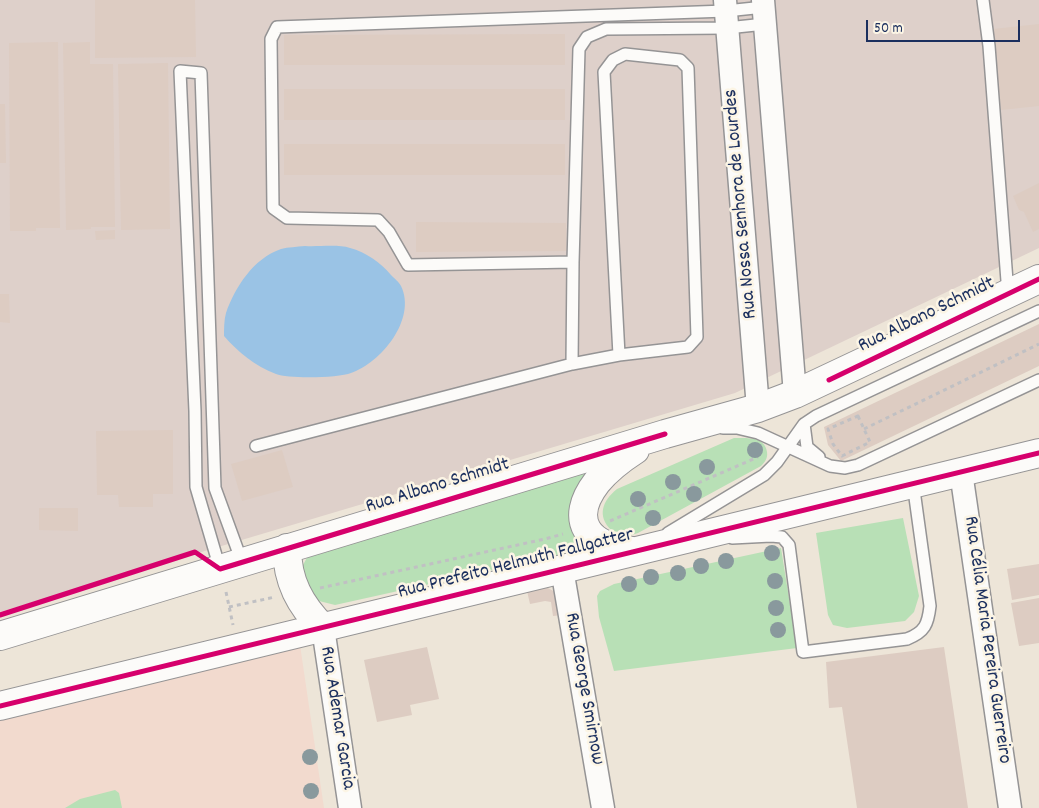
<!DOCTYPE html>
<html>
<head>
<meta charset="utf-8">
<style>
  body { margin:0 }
  #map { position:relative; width:1039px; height:808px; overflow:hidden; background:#ede5d8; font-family:Dekko,sans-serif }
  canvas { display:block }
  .scale { position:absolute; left:866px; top:20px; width:154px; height:22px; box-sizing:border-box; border:2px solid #1b2f5e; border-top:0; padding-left:6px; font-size:15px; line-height:18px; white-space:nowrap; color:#1b2f5e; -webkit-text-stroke:4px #fcf5e5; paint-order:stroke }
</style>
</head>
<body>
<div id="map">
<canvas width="1039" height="808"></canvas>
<div class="scale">50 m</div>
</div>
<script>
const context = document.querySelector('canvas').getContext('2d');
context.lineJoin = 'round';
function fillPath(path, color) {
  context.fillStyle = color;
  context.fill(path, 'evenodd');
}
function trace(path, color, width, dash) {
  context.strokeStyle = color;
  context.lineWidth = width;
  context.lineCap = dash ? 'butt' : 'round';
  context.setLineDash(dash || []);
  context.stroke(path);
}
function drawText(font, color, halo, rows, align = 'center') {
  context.font = font + ' Dekko,sans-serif';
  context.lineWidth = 5;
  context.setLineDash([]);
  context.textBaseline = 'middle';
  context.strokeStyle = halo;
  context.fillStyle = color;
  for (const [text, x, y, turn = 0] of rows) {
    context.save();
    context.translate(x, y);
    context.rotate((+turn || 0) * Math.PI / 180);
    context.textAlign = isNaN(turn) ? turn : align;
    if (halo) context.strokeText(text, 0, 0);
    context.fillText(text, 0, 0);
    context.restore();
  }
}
const built = new Path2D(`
  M300,645l24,163h-324v-88z`);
const industrial = new Path2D(`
  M0,0h1039v248l-304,145 -735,219z`);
const green = new Path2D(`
  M734,438c12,0 31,-2 33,14 1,6 -2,10 -6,14l-123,67c-4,1 -9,3 -12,3 -5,1 -11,-2 -15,-6 -14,-14 -9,-29 6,-41z
  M591,470c-13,12 -18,22 -20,39l21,39 -257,57 -16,-4 -7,-6 -9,-22v-8l7,-13z
  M903,518l16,78 -5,16 -9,9 -58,7 -14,-3 -5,-10 -12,-82z
  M781,548l16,100 -183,23 -15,-54 -2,-21 3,-5 14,-7z
  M115,790l4,3 3,15h-57l15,-9z`);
const water = new Path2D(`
  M305,246c13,1 33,-2 45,2 16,4 31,15 41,27 3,3 8,7 10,11 16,33 -20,77 -50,87 -12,5 -63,6 -75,1 -21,-8 -38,-22 -52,-38 0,-7 0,-16 2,-23 9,-26 28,-55 55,-64 7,-2 16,-2 24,-3z`);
const building = new Path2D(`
  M95,0h100l1,57 -101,1z
  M1039,24v82l-38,4 -8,-81z
  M565,34v31h-281v-30z
  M58,42l2,186h-24v3h-26l-1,-188z
  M90,42v22h23l2,163h-24v2l-25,1 -3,-187z
  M168,63l2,166 -49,1 -3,-166z
  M284,89h281v31h-281z
  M0,104h5l1,59h-6z
  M284,144h281v31h-281z
  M1039,183v46l-6,3 -9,-20 -5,-2 -6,-14z
  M416,222l150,1v28l-150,1z
  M115,230v9l-19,1 -1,-9z
  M0,294h9l1,29 -10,-1z
  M1039,324v42l-198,95 -13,-16 -4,-18z
  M173,430v64h-20v13h-34l-1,-12h-21l-1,-64z
  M282,450l11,37 -51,14 -11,-37z
  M39,508h39v23l-39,-1z
  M1039,564v31l-27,5 -5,-31z
  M546,587l15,8 2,20 -10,1 -2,-14 -6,-1 -15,3 -3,-13z
  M1039,598v45l-20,3 -8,-43z
  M427,647l12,52 -29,6 2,10 -35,7 -13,-62z
  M944,647l24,161h-111l-15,-101 -13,1 -3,-46z`);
const path = new Path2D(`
  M858,416l12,26 -28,14 -9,-12 -5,-15z
  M864,429l175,-85
  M610,521l148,-64
  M320,588l225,-49 18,-5
  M226,592l7,33
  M229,607l46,-10`);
const lane = new Path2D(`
  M983,0l6,46 19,248
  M573,262l6,-213 8,-12 19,-8 121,-1 38,-4
  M572,364l1,-102 -165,3 -19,-33 -11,-12 -91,-2 -14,-10 -2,-169 6,-12 449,-16 38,-4
  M804,424l3,23 12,10
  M723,428h14l21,5 72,33 15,2 13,-3 181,-85
  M256,446l316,-82 47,-9 69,-8 9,-10 -9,-269 -8,-8 -55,-6 -12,6 -9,12 15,283
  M668,533l96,-58 13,-13 27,-38 12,-8 223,-105
  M732,538l39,-2 11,1 7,8 14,107 104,-13c18,-7 21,-15 23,-33l-17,-123
  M220,569l-24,-82 -1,-76 -15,-340 21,2 14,415 27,74`);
const street = new Path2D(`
  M725,0l33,408
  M763,0l32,394
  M961,472l49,336
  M562,569l41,239
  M323,628l27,180`);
const primary = new Path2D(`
  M287,548c0,33 13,57 36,80
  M632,551c-43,-4 -65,-30 -35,-69 11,-13 24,-23 38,-32
  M0,636l665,-202 93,-26 37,-14 244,-115
  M0,706l1039,-253`);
const cycleway = new Path2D(`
  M829,380l210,-101
  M0,615l195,-63 25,17 445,-135
  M0,706l1039,-253`);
const trees = [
  [755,450],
  [707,467],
  [673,482],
  [694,494],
  [638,499],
  [653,518],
  [772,553],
  [726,561],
  [701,566],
  [678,573],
  [651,577],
  [775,581],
  [629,584],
  [776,608],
  [778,630],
  [310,757],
  [311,791]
];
const streetNames = [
  ["Rua Nossa Senhora de Lourdes",742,204,-95],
  ["Rua Albano Schmidt",927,316,-26],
  ["Rua Albano Schmidt",438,487,-17],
  ["Rua Prefeito Helmuth Fallgatter",516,565,-14],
  ["Rua Célia Maria Pereira Guerreiro",986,640,82],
  ["Rua George Smirnow",583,689,80],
  ["Rua Ademar Garcia",336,718,81]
];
fillPath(built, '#f2dace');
fillPath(industrial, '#ded0ca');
fillPath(green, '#b8e0b6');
fillPath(water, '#9ac3e5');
fillPath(building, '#ddccc2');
trace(lane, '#959495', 14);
trace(street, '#959495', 25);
trace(primary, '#959495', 30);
trace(path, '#c0c0c3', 3, [4, 4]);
trace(lane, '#fcfbf9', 11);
trace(street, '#fcfbf9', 22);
trace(primary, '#fcfbf9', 28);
trace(cycleway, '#d6006c', 5);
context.fillStyle = '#89999d';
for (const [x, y] of trees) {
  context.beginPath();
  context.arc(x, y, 8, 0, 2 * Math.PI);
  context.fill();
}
drawText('20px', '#1b2f5e', '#fcf5e5', streetNames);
</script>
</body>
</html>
